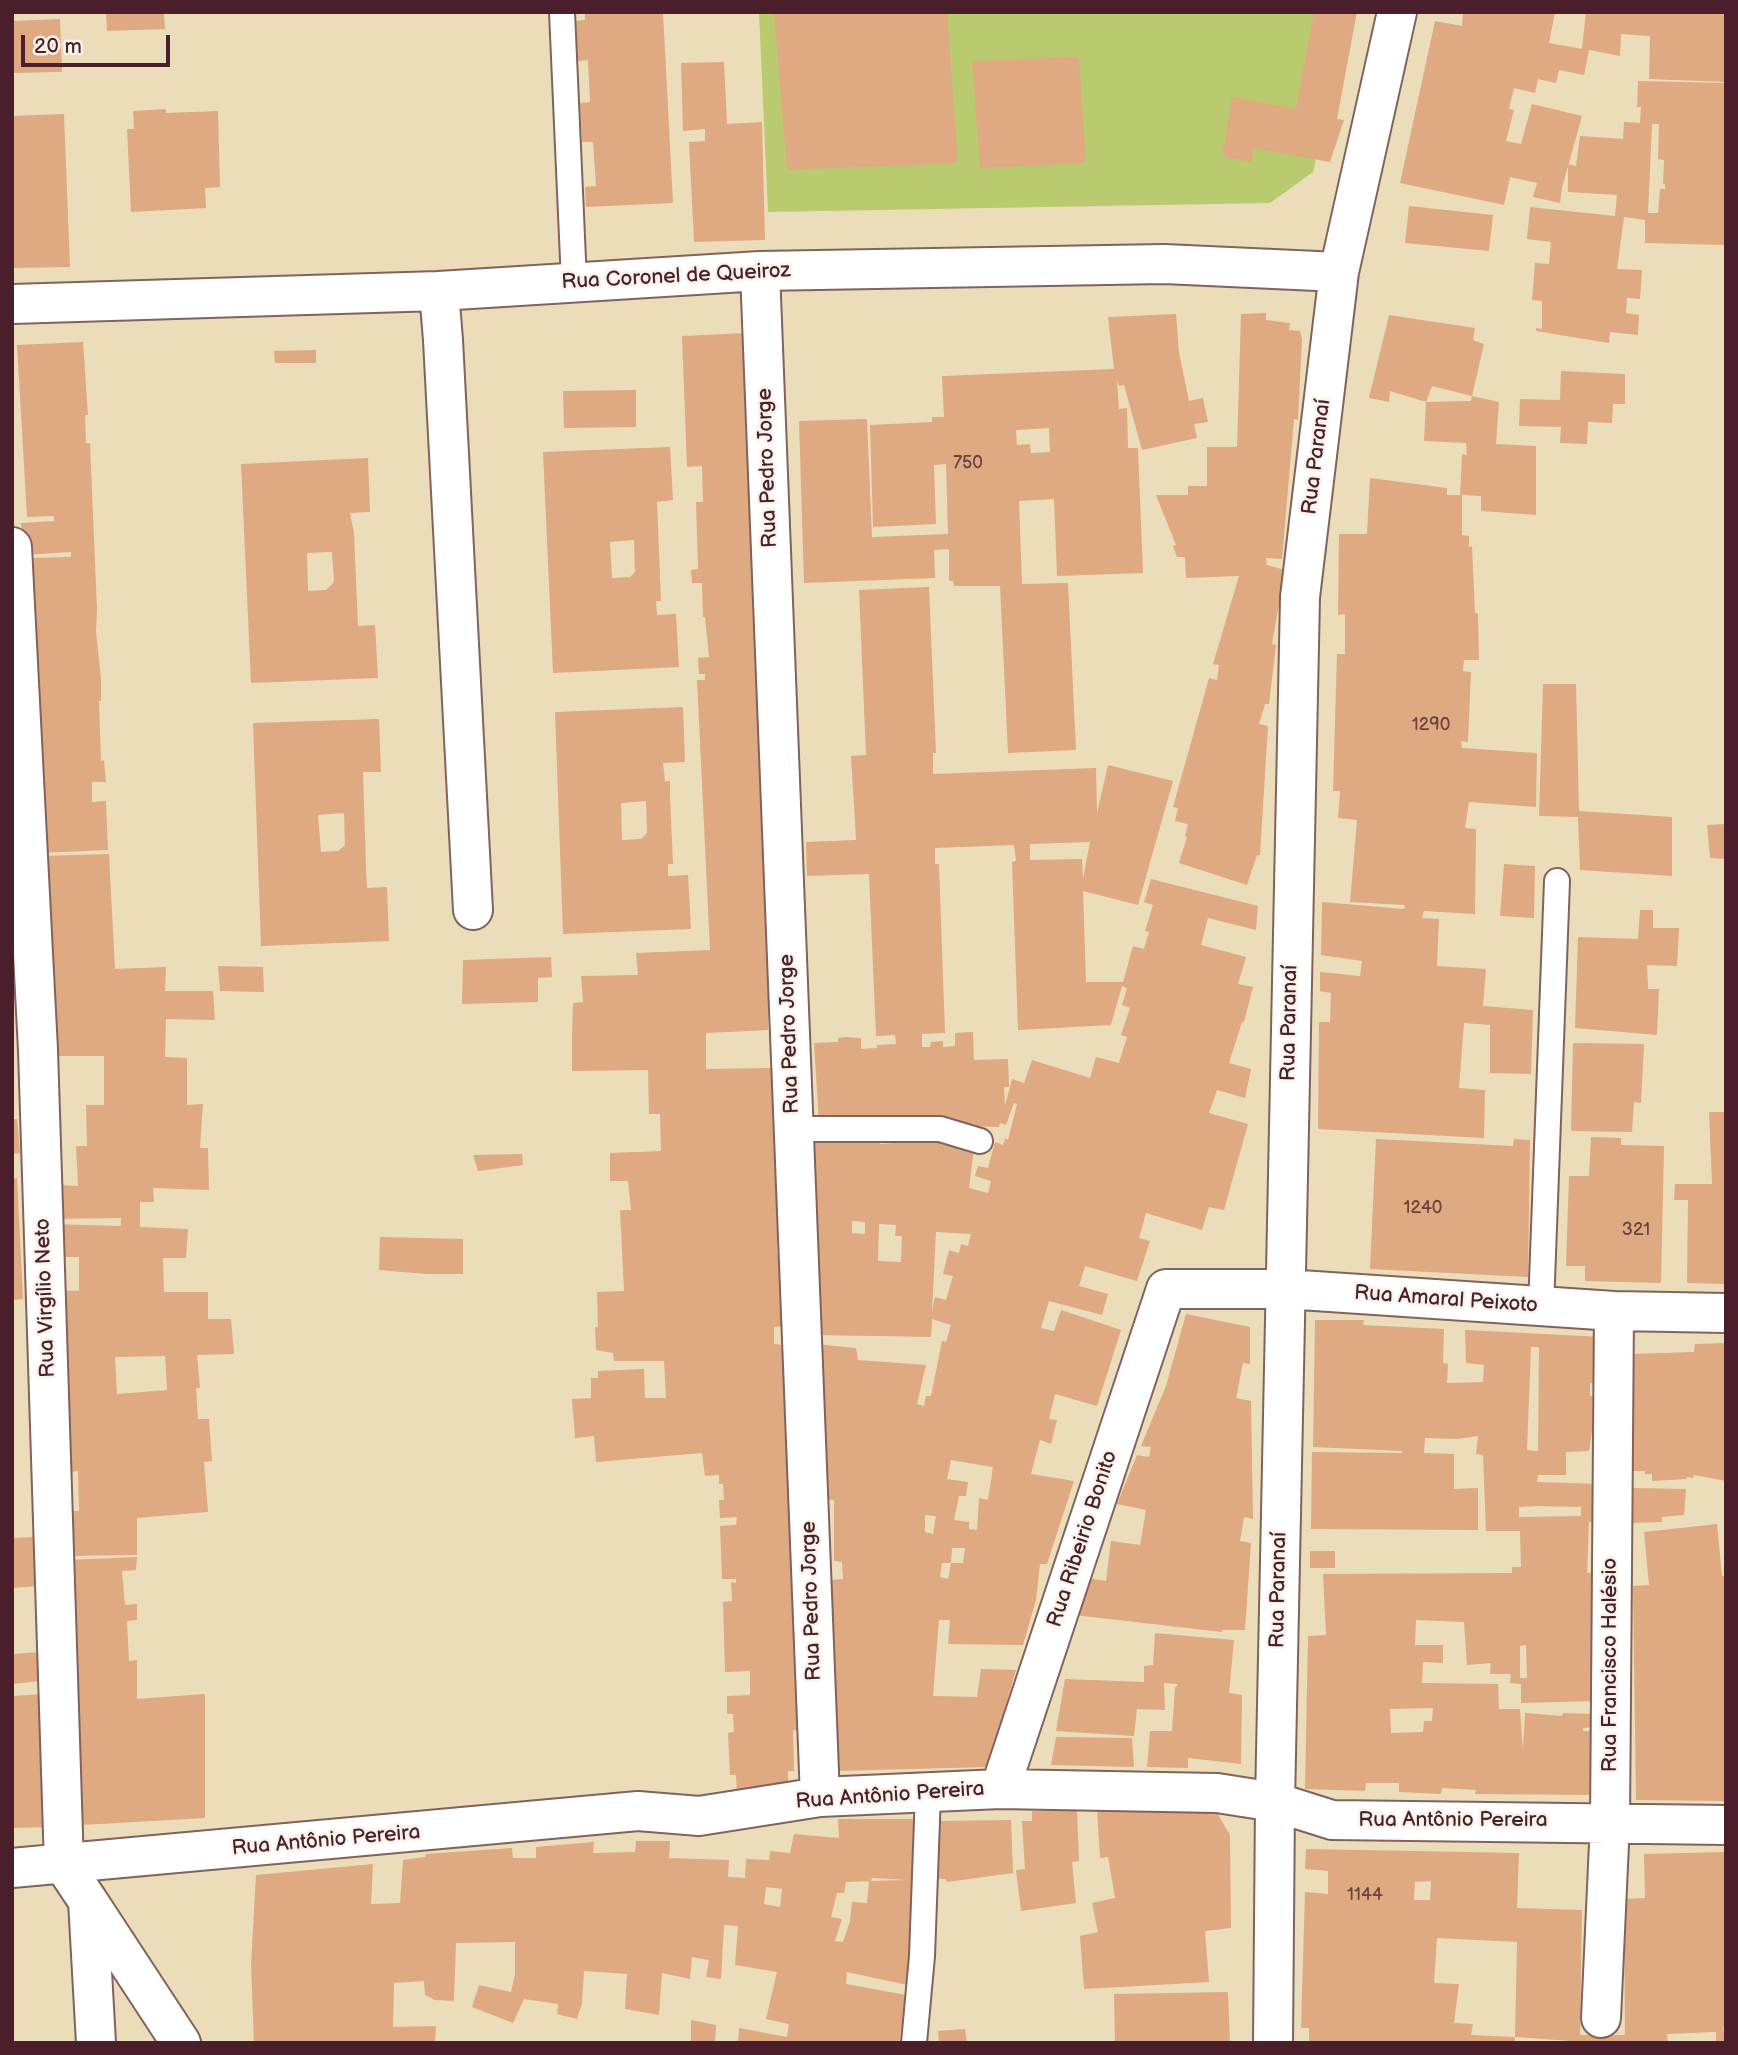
<!DOCTYPE html>
<html>
<head>
<meta charset="utf-8">
<style>
  body { margin:0 }
  #map { position:relative; width:1738px; height:2055px; overflow:hidden; background:#ebddb9; font-family:"Balsamiq Sans",sans-serif }
  canvas { display:block }
  .frame { position:absolute; inset:0; border:14px solid #4a1f2b; pointer-events:none }
  .scale { position:absolute; left:21px; top:35px; width:149px; height:32px; box-sizing:border-box; border:4px solid #4a1f2b; border-top:0; padding-left:9px; font-size:21px; line-height:24px; white-space:nowrap; color:#4a1f2b; -webkit-text-stroke:5px #f7f3e8; paint-order:stroke }
</style>
</head>
<body>
<div id="map">
<canvas width="1738" height="2055"></canvas>
<div class="frame"></div>
<div class="scale">20 m</div>
</div>
<script>
const context = document.querySelector('canvas').getContext('2d');
context.lineJoin = 'round';
function fillPath(path, color) {
  context.fillStyle = color;
  context.fill(path, 'evenodd');
}
function trace(path, color, width, dash) {
  context.strokeStyle = color;
  context.lineWidth = width;
  context.lineCap = dash ? 'butt' : 'round';
  context.setLineDash(dash || []);
  context.stroke(path);
}
function drawText(font, color, halo, rows, align = 'center') {
  context.font = font + ' "Balsamiq Sans",sans-serif';
  context.lineWidth = 5;
  context.setLineDash([]);
  context.textBaseline = 'middle';
  context.strokeStyle = halo;
  context.fillStyle = color;
  for (const [text, x, y, turn = 0] of rows) {
    context.save();
    context.translate(x, y);
    context.rotate((+turn || 0) * Math.PI / 180);
    context.textAlign = isNaN(turn) ? turn : align;
    if (halo) context.strokeText(text, 0, 0);
    context.fillText(text, 0, 0);
    context.restore();
  }
}
const green = new Path2D(`
  M759,12h590l-36,160 -43,31 -502,9z`);
const building = new Path2D(`
  M106,12h58l1,17 -58,2z
  M585,12h78l10,191 -87,4 -1,-20 11,-1 -3,-44h-11l-2,-39 10,-1 -2,-42 -10,1 -2,-40 9,-1z
  M774,12h173l11,151 -171,7z
  M1314,12h43l-20,107 7,1 -14,42 -76,-14 -3,14 -27,-5 1,-4 -2,-1 9,-55 64,12z
  M1463,12h92l-6,31 33,6 4,-37h140v70l-77,-3 1,-43 -29,-2 -1,22 -31,-6 -5,25 -25,-5 -3,13 -18,-4 -3,14 -21,-5 -5,21 5,1 -8,31 15,3 11,-40 50,12 -20,72 -2,15 -27,-6 4,-14 -27,-6 -6,28 -104,-22 35,-162 27,5z
  M60,19l2,53 -50,1v-52z
  M1079,57l7,106 -106,5 -8,-107z
  M724,62l3,62 35,-2 3,118 -71,2 -5,-100 16,-1v-12l-22,2 -2,-68z
  M1638,81l88,2v162l-81,-2v-23l-21,-3 -7,52 25,1 -2,29 -13,-1 -1,15 13,2 -1,20 -28,-3 -1,11 -73,-12v-3l6,1v-28l-10,-1 3,-37 14,1 2,-22 -24,-3 3,-32 85,9 2,-21 -49,-3v-28l8,2 4,-30 43,3 1,-17 16,1 1,-16h-4zM1652,124h7l-1,35 6,1 -1,24h2v5h-5l-2,24h-10z
  M166,109v4l52,-2 2,76 -15,1 1,20 -75,4 -4,-83h7l-1,-18z
  M64,114l6,153 -58,1v-152z
  M1409,206l84,9 -4,36 -84,-8z
  M1266,313v7l24,3 -1,7 11,1 2,8 -4,81 -4,-1 -12,140 -16,-1 1,7 18,5 -13,74 4,1 -7,59h-4l-6,20 9,2 -8,129h-3l-10,30 -68,-22 8,-26 -2,-1 3,-12 -13,-3 3,-13 -5,-1 36,-129 8,2 2,-15 -6,-1 26,-88 -53,2 -1,-21h-8l-4,-11 3,-1 -20,-50h32v-9h19v-39h30l4,-133z
  M1176,314l3,39 10,48 14,-3 5,24 -14,2 3,14 -55,12 -18,-65 -5,1 -2,-5 2,28 8,-1 1,40h10l5,125 -86,3 -3,-77 -35,2 3,83 46,-1 8,167 -68,3 -8,-167h-46l-1,-5h-4v-32l-15,1 1,28 -131,5 -5,-162 68,-2 5,118 76,-3 -2,-70 -12,1 2,59 -63,3 -3,-102 62,-3v-5h12l-2,-41 172,-7 -6,-52zM1049,428l1,24 -19,1 -1,-9 -13,1 -1,-15z
  M1389,315l86,13 -2,12 11,4 -12,52 -40,-10 -6,16 -36,-11 -1,11 -20,-4z
  M746,333l22,637v60l-62,3v36l65,-1 9,141 -3,1v45h6l7,71 -16,1v17l10,1 12,221 -4,-1v33h9l-5,55 1,41 4,-1 1,38 -9,-1 1,41h-6v18l-51,5 -1,-19h-6l-2,-42 6,-1 -1,-18h-6v-18l23,-1v-24l-25,1 -2,-70 9,-1 -1,-19 5,1v-4h-14l-2,-53 16,-1 1,-8 -17,1 -1,-18h5l-1,-16h-4v-9l-14,1 -3,-23 -106,9 -2,-26 -19,2 -3,-39 19,-1v-20h7v-7l46,-2 1,29h21l-2,-37h-50l-1,-8 -17,-3 -1,-23h3l-1,-35 27,-1 -4,-81h11l-3,-29h-18v-28l51,-2 -1,-37h-11l-1,-44 -76,1v-35l1,-33 10,-1 -2,-26 57,-1 -2,-22 74,-3 -13,-270h8v-6h-6l-1,-16 11,-1 -4,-40h-2l-1,-34h-10l-1,-13 7,-1 -2,-67h7l-1,-36 -15,1 -5,-131z
  M83,342l5,73h-3l1,28h4l7,167 -1,21 5,48v22h-2l2,60 3,-1 2,22h-14v20l14,-1 2,49 -68,3 -14,-295 45,-1v-5l-48,3 -2,-32 33,-2v-5l-27,1 -10,-172z
  M316,350v13h-41l-1,-12z
  M1561,371l64,3v30h-12l-1,19 -24,-1 -1,22 -27,-1 1,-16 -42,-1 1,-27 40,1z
  M636,390v37l-72,1 -1,-37z
  M1472,396l27,6 -3,42 40,2v69l-55,-4v-15l-19,-1v40l7,1v11l3,-1 3,67 3,1 1,46h-15l-1,11 8,1 -3,70 -7,-1 1,7 75,5 -1,54 -67,-5 -4,26 11,1 -1,85 -51,-3 -2,7 17,1 -2,47 49,3 -3,37 50,4 -2,64 -41,-1v-48l-26,-2 -5,65 26,2 -1,48 -166,-9 1,-107h11l1,-29 -11,-2v-19l40,4 2,-15 -41,-6 1,-53 82,7 1,-4 -55,-3 7,-82 -19,-2 2,-27h-7l4,-137h8v-40l-7,1 1,-81h28l3,-56 77,10v7h13l2,-41 5,1 -1,-12 -42,-2 2,-39 45,-1z
  M670,447l3,53 -16,2 4,99h-5l1,14 19,-1 3,53 -126,6 -10,-221zM634,540l1,32 -5,5 -18,1 -2,-36z
  M368,458l2,54 -20,1 4,20 4,93 17,-1 3,53 -127,5 -10,-219zM332,552l2,30 -8,8 -18,1 -1,-38z
  M929,587l7,166h-3v21l163,-6 1,45 11,-48 65,16 -35,124 -55,-14 3,91h37l10,-36 11,3 5,-17 -4,-1 8,-26 -9,-3 7,-23 107,27 -2,24 -48,-12 -7,27 45,12 -8,27 15,3 -9,35h-2l-13,41 22,6 -6,29 -28,-8 -8,23 39,11 -24,86 -15,-3 -7,23 -56,-17 -7,25 11,3 -13,40 -52,-15 -6,20 29,8 -6,21 -53,-14 -8,27 13,3 7,-21 60,20 -24,76 -42,-12 -6,25 8,1 -6,24 -11,-4 -9,34 43,7 -27,83h-7l-4,36 -13,45 -75,-1 2,-24h-11l-6,76 44,1 4,-28 35,1 -28,97 -153,4 -4,-191 12,-1 -1,-17 -8,-1v-61l-13,-1 -6,-155 41,4 2,12 68,5 -9,39 7,2 2,-10h5l11,-55 4,1 5,-17 -19,-6 -1,18 -116,-2 -2,-196 68,-4 -1,9 30,-2v-9l31,1 -1,10 34,5 -5,39 19,5 3,-12 -16,-5 3,-10 10,2 7,-26 8,3 2,-7 3,2 9,-36 -3,-1 -8,22 -6,-2 -1,4 -180,-4 -5,-80 24,-1v-4l7,-1 16,1v11l16,-1v-3l19,-1 -1,-9 -19,1 -7,-162 -62,2 -1,-34 50,-2 -5,-84 15,-1 -7,-165zM1090,842l-7,37 -1,-20 -52,1v-16zM1014,845l2,16 -4,1 6,168 93,-5 11,-39 5,2 -5,17 8,3 -9,27 6,2 -8,26 -23,-6 -6,21 -58,-18 -8,23 -12,-4 -7,27 -1,-19h5l-1,-28 -34,1 -1,-28 -18,1v13l-12,1v-6l-12,1 -1,5h-8v-13l23,-1 -6,-169h-4v-16zM852,1221l13,1v12l-13,-1zM879,1224l17,1 -1,11h7l-1,26 -23,-1zM936,1232l35,2 -3,12 -7,-2 -2,9 -10,-3 -6,24 10,2 -7,24 -11,-3 -3,15zM951,1460l42,7 -5,33 -9,-2 -2,32 -8,-1v-7l-15,-2 5,-24h7l2,-14 -21,-3zM925,1515l11,1 -3,18 -8,-2zM952,1548h13l-2,15h-12l-3,16 -8,-2 2,-14h9z
  M1543,684h33l3,127 93,6v59l-92,-6 -2,-53 -39,-1z
  M683,707l2,55 -22,1 2,18h5v15l3,68h-5v12l20,-1 3,54 -128,5 -8,-222zM646,801l1,32 -6,6 -19,1 -1,-37z
  M379,719l2,53h-18l3,96 1,20 20,-1 2,54 -128,5 -8,-223zM344,813l1,32 -7,6 -17,1 -3,-37z
  M1726,824v35l-16,-1 -3,-33z
  M109,854l6,115 51,-2 -1,24h48l2,29 -49,-1 -1,38 22,1v47l16,-1 -3,44h8l1,42 -56,-2 1,14h-14v25l48,2 -2,29h-23l1,34h44v27h23l3,35 -37,1 3,33h-4l2,31h11l3,42 -8,1 4,50 -71,6v37l-72,1 -3,-45h17l-1,-40 -17,2 -7,-183 25,1v-34h-27l-2,-33 71,2v-8l-71,1 8,-34 20,1 -2,-40h11l-1,-41h18v-49h-50l-14,-200zM165,1356l2,34 -50,4 -2,-37z
  M1504,864l31,2 -1,52 -34,-2z
  M1640,910h13v18h26l-2,38 -30,-1 1,24h11l-2,46 -82,-7 3,-91 60,2z
  M551,957l1,20 -14,1v24l-76,2 1,-44z
  M218,966l45,1 1,25 -44,-1z
  M1573,1043l71,1 -3,59 -7,-1 -2,30 -61,-1z
  M1709,1112h17v172l-39,-1 1,-83h-14l1,-16h37z
  M12,1119h5l3,34 -8,1z
  M1591,1137l30,1v7l43,1 -3,137 -76,-2v-15h-19l3,-90h20z
  M1376,1139l137,7 1,-7 16,1 -2,137 -158,-8z
  M522,1154l1,11 -45,6 -5,-16z
  M17,1178l6,121 -11,1v-121z
  M380,1237l83,2v35h-36l-48,-4z
  M1186,1314l64,13v37l-7,-1 -7,35 15,3 2,118 -9,-2 -4,24 11,2 -6,87h-23v2l-148,-17 14,-37 18,3 5,-40 29,4 6,-35 -29,-6 20,-49 12,2 2,-10 -10,-1 25,-60z
  M1315,1320h49l-1,5 81,4 -1,34 5,1 -1,19 36,-1 1,-17 -18,-2 -1,-33 139,7 -1,48 -13,-2v13h13l-7,36h-4l-3,19 -23,1v23h-28l-1,7 64,2 -1,38h-11l-2,51 12,-1 -4,129 -74,2v-19l-11,-1 1,-9h-21l1,-11 -24,2 -3,-43 -48,-2 -1,25h28v18l-20,-1 -1,21 76,1 1,25h21l3,41 2,-37 37,3 1,-3 32,1v13l-12,1v3h12l-1,64 -119,-1 1,-4 -34,-2 -1,6 -42,-2v-9h-33l-1,8 -60,-2 3,-153 18,-1 -3,-61 189,-1v-6h9l-1,-36h-34l-3,-76 -7,-1 2,-18 -21,3 -32,-1 -1,15 30,1v35l24,-1v42l-167,-1 1,-77 90,1v-2l-89,-4zM1531,1347h8l-1,104 -11,-1zM1537,1506l44,1v9l-62,1v-10zM1526,1645l1,33h-7v-32zM1433,1708l-1,13h-8l-1,11 -32,1 -1,-24z
  M1726,1343v138l-32,-6 -1,3 -6,-1 -1,2 -34,2v-7h-7v-3h-13l-2,-117 64,-2 1,-8z
  M1632,1488l54,1 -2,26 -22,2v5l-30,1z
  M1717,1524l5,52h4v86h-2v7h2v132l-90,-1 -3,-214 16,-1 -5,-53z
  M35,1537l3,49 -26,2v-50z
  M1310,1551h25v17h-25z
  M137,1557l-1,13 -14,1 3,34 12,-1v16l-10,1 2,40 8,-1v39l68,-5v124l-123,7 -17,-265z
  M1155,1633l79,7 -5,53 13,2 -1,69 -53,-6v10l-41,-1 3,-36h22l3,-43 3,-4 -14,-1 1,27 -28,-1 -3,27 -78,-5 9,-52 79,3v-16l9,-1z
  M41,1652l1,29 -30,3v-30z
  M43,1694l8,133 -39,1v-132z
  M1056,1737l76,1 2,29 -83,-2z
  M1213,1806l17,29 1,93 -26,3 4,51 -125,7 -4,-53 18,-4 -6,-29 23,-5 -7,-41 -8,1 -3,-50z
  M1077,1810l2,51 -7,1 4,41 -55,8 -5,-41 9,-1 -3,-48h10v-10z
  M838,1819h84l-15,166 -60,-13 -1,12 60,11 -7,48h-161l1,-15 48,9 2,-13 -23,-5 11,-47 -42,-7 3,-39 -14,-1 -3,54 -15,-2 3,-17 -12,-2 -5,-1 -2,22 -28,-6 -3,42 -34,-6 2,-35 -43,-3 -2,32 -5,16 -20,-5 1,-10 -34,-5 -11,24 -41,-16 7,-22 32,7 4,-18v-32l-59,1 -2,58 -19,-1 -10,-5 -1,-14 -30,2 -1,44 43,-1 -1,17h-181l-3,-78 5,-90 117,-11 -2,40 29,-1 3,-43 22,-3 1,-3 86,-6 1,10h23v-11l58,-5 -1,11 42,-1 1,-11h34l-1,17 60,2 -1,17 17,1 1,-19 23,1 1,-9 20,2 4,-19 45,4zM872,1878l37,2 -40,1 -2,22 -15,-1 -2,19 -7,21 -8,-1 7,-22 -11,-2 6,-24h7l2,-11 25,-1zM766,1887l16,2 -2,18 -16,-3z
  M1011,1820l2,53 -66,9 -2,-3h-10l3,-58z
  M1306,1849l213,4 -2,55 65,2 -2,125h45l-1,-136 21,-1 -1,-44 82,-2v175h-3l1,5 2,-1v12h-10v-11l-49,2 1,9h-97v-2l-56,-4v6h-206v-15h-8l4,-136 23,2v-23l-23,-2zM1431,1881l-1,19h-16l1,-18zM1437,1938l80,4 -2,95 -44,-2 2,-11 -19,-1 5,-39 -25,-1z
  M1228,1992l2,51h-115l-1,-49z
  M691,2020l25,5 -1,18h-24z
  M965,2029l2,14h-28l-1,-12z`);
const service = new Path2D(`
  M562,12l12,270
  M793,1129h147l40,12
  M1541,1307l16,-426
  M914,2043l8,-87 6,-163`);
const minor = new Path2D(`
  M760,271l60,1526
  M439,291l4,49 30,570
  M12,304l427,-13 321,-20 404,-7 175,8
  M12,547l26,503 26,815 24,36 8,142
  M1000,1789l166,-500h119l329,22 112,2
  M12,1868l626,-57 61,5 121,-19 180,-8 217,4 58,9 57,18 394,5
  M88,1901l93,142
  M1601,2018l9,-196 4,-511
  M1273,2043l2,-241 25,-1205 39,-325 58,-260`);
const numberNames = [
  ["750",968,463],
  ["1290",1431,725],
  ["1240",1423,1208],
  ["321",1636,1230],
  ["1144",1365,1895]
];
const streetNames = [
  ["Rua Coronel de Queiroz",676,277,-3],
  ["Rua Paranaí",1317,457,-83],
  ["Rua Pedro Jorge",768,468,-92],
  ["Rua Paranaí",1290,1023,-89],
  ["Rua Pedro Jorge",790,1034,-92],
  ["Rua Virgílio Neto",46,1298,-92],
  ["Rua Amaral Peixoto",1446,1300,4],
  ["Rua Ribeirio Bonito",1083,1539,-72],
  ["Rua Paranaí",1279,1590,-89],
  ["Rua Pedro Jorge",812,1601,-92],
  ["Rua Francisco Halésio",1611,1665,-90],
  ["Rua Antônio Pereira",890,1796,-4],
  ["Rua Antônio Pereira",1453,1821],
  ["Rua Antônio Pereira",326,1841,-5]
];
fillPath(green, '#b9cb6e');
fillPath(building, '#dfa981');
trace(service, '#82625d', 28);
trace(minor, '#82625d', 42);
trace(service, '#fff', 24);
trace(minor, '#fff', 38);
drawText('18px', '#6f4240', null, numberNames);
drawText('21px', '#4a1f2b', '#f7f3e8', streetNames);
</script>
</body>
</html>
